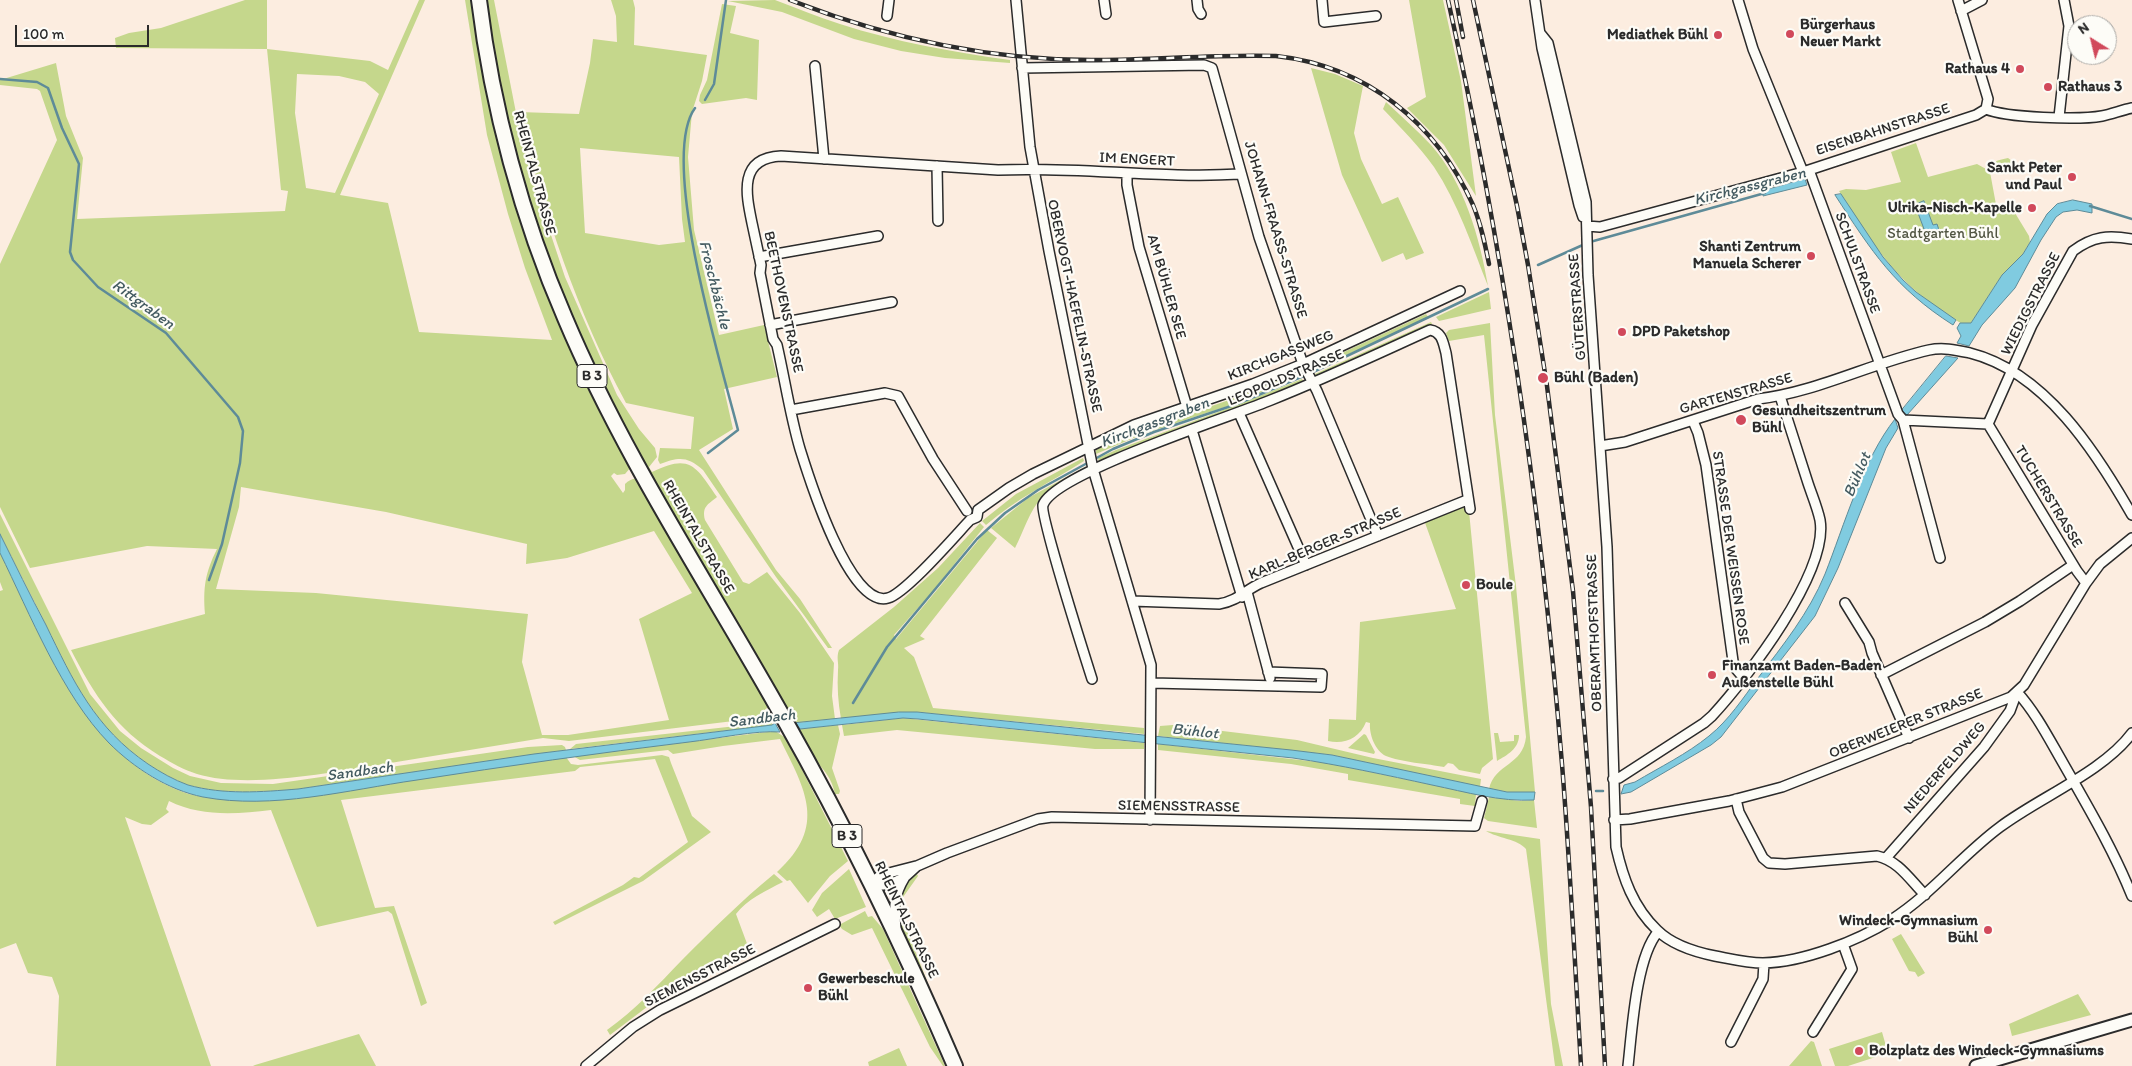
<!DOCTYPE html>
<html>
<head>
<meta charset="utf-8">
<style>
  body { margin:0 }
  #map { position:relative; width:2132px; height:1066px; overflow:hidden; background:#fcede0; font-family:Itim,sans-serif }
  canvas { display:block }
  .north { position:absolute; left:2067px; top:15px; width:50px; height:50px; box-sizing:border-box; background:#fdfcf7; border:1px solid #a9a8a5; border-radius:50%; rotate:324deg; font-size:14px; font-weight:700; line-height:20px; text-align:center; color:#2b2b2b }
  .north::after { content:''; display:block; margin:auto; width:18px; height:22px; background:#d1495b; clip-path:polygon(50% 0,100% 100%,50% 72%,0 100%) }
  .scale { position:absolute; left:15px; top:25px; width:134px; height:22px; box-sizing:border-box; border:2px solid #2b2b2b; border-top:0; padding-left:6px; font-size:15px; line-height:18px; white-space:nowrap; color:#2b2b2b; -webkit-text-stroke:4px #fdfcf7; paint-order:stroke }
</style>
</head>
<body>
<div id="map">
<canvas width="2132" height="1066"></canvas>
<div class="north">N</div>
<div class="scale">100 m</div>
</div>
<script>
const context = document.querySelector('canvas').getContext('2d');
context.lineJoin = 'round';
function fillPath(path, color) {
  context.fillStyle = color;
  context.fill(path, 'evenodd');
}
function trace(path, color, width, dash) {
  context.strokeStyle = color;
  context.lineWidth = width;
  context.lineCap = dash ? 'butt' : 'round';
  context.setLineDash(dash || []);
  context.stroke(path);
}
function drawText(font, color, halo, rows, align = 'center') {
  context.font = font + ' Itim,sans-serif';
  context.lineWidth = 4.5;
  context.setLineDash([]);
  context.textBaseline = 'middle';
  context.strokeStyle = halo;
  context.fillStyle = color;
  for (const [text, x, y, turn = 0] of rows) {
    context.save();
    context.translate(x, y);
    context.rotate((+turn || 0) * Math.PI / 180);
    context.textAlign = isNaN(turn) ? turn : align;
    if (halo) context.strokeText(text, 0, 0);
    context.fillText(text, 0, 0);
    context.restore();
  }
}
const green = new Path2D(`
  M245,0h22v49l103,12 18,9 31,-70h6l-85,195 48,8 31,129 133,8 -27,-72 -17,-54 -21,-79 -22,-135h7l23,127 93,256 43,84 -6,7 -8,1 -3,-2 -3,3 12,17 2,-3v-6c4,-4 8,-6 14,-5l130,227 -11,10 -8,3 -181,22 -26,-3c-55,9 -110,18 -165,27 -51,8 -132,24 -181,9 -13,-4 -25,-11 -37,-18 -44,-27 -66,-61 -89,-106l134,-36c-2,-26 0,-41 12,-65l-70,-3 -117,22 -30,-61v-243l57,-124 -17,-49 -3,-2 -37,-4v-5l56,-17 10,53 17,42 -6,61 208,-8 3,-20 -7,-1 -14,-141 -151,-1 -1,-10 14,-5 32,-5zM297,74l42,2 26,6 14,12 -44,99 -29,-5 -11,-75zM241,487l145,25 141,32 -1,20 41,-6 87,-27 38,62 -53,26 30,101 -101,15h-26l-20,-73 6,-48 -212,-21 -100,-4 23,-82z
  M484,0h10l24,123 14,55 33,99 52,118 22,34 16,19 2,9 -8,10 3,5c38,-19 44,-6 65,25 -10,8 -15,10 -12,23l38,62 6,2 18,-12 33,41 34,50 -2,33 3,23 -39,4 -4,-6h-3l-140,-243 -42,-76 -32,-69 -48,-130 -16,-58 -16,-71z
  M611,0h22l2,8 -1,37 73,10 -5,26 -10,31 -4,45 6,73 25,105 45,-10 13,52 -53,12 9,40 -34,21 77,120 24,29 32,49h-4l-52,-71 -73,-107c-16,-14 -24,-13 -43,-6l-2,-4 2,-12 31,1 3,-32 -68,-14c-49,-91 -82,-190 -107,-291l60,2 11,-51 3,-24 24,3 -1,-26zM580,148l99,9 3,62 3,23 -26,3 -74,-12z
  M775,0c22,8 43,17 65,24 56,18 112,28 170,36v3l-65,-5 -44,-7 -47,-12 -72,-27 -54,-11z
  M1409,0h34l18,81 15,115 -32,-51 -37,-37 19,-11z
  M722,4l14,2 -6,27 29,7 -2,60 -11,-2 -44,6 -3,-3 1,-6 7,-15z
  M1311,68l24,6 28,12 -9,47 7,26 21,45 16,-7 26,56 -18,7 -3,-7 -21,9 -40,-87z
  M1386,102c15,14 31,28 45,43 33,37 49,93 57,141 -16,-40 -30,-83 -54,-119 -15,-21 -33,-39 -51,-58z
  M1916,143l12,34 49,-13 9,5c6,-8 13,-9 22,-11l4,3 2,6 -24,5 7,38 15,-2 17,28 1,6 -7,12 -21,21 -31,48 -9,1c-21,-13 -42,-27 -59,-45 -26,-26 -44,-58 -64,-88l7,-2 20,1 35,-8 -10,-30z
  M1489,292l2,17 -52,12 -3,-4z
  M1426,314l3,4 -116,52 -1,-2 6,-4z
  M1431,322l1,2 -5,4 -111,49 -1,-3z
  M1490,323l5,92 21,171 19,206h-28l-18,-3c6,-26 34,-23 37,-52l-42,-402 -35,6 -3,-8 3,-3z
  M1300,372l1,3 -67,29 -91,30 -47,20v-4l25,-12 122,-43z
  M1302,379l1,2 -65,28 -81,28 -58,25 -1,-4 18,-8 121,-45z
  M1083,458l1,3c-33,21 -68,38 -98,64l-4,-4 34,-27z
  M1085,467l1,2c-14,8 -33,15 -43,27 -14,15 -19,35 -28,52l-24,-20 37,-30z
  M1461,506l8,5 24,248 -11,9 -2,6 -21,-4 -6,-6 -5,-1 -4,4c-15,-3 -44,-5 -58,-11 -11,-5 -17,-22 -16,-33l-4,-1c-6,16 -22,23 -38,19l1,-22 27,1 4,-98 96,-13 -32,-89z
  M0,514l90,180 30,37 21,17 32,20 17,8 31,7 52,1 255,-37 34,-2 3,2 1,3 -268,39c-37,3 -74,6 -110,-4 -14,-5 -28,-13 -40,-21 -53,-36 -75,-83 -102,-139 -15,-30 -31,-61 -46,-91z
  M980,523l4,4 -51,64 -39,44 2,4 91,-109 10,8 -77,98 5,3 -21,9 10,9 19,51 211,20v6l-227,-22 -76,7c-3,-17 -4,-32 -3,-49 1,-8 -2,-12 1,-20l55,-43 44,-39z
  M0,553c44,88 82,201 183,239 13,5 30,6 45,8l338,-43 5,7 7,1 84,-10 7,2 2,6 21,53 19,16 -68,49 -88,44 -2,-3 70,-37 11,-8 5,1 49,-36 -33,-83 -75,8 -5,4 -234,29 34,108 19,-2 33,97 -6,3 -29,-92 -4,-3 -71,16 -46,-117c-34,4 -70,7 -102,-9l-3,8 3,3 -18,13 -9,-1 -17,-7 86,249h-155l3,-70 -7,-19 -24,-4 -12,-30 -16,6v-358l3,-1 -3,-8z
  M771,718l1,7 -202,24 6,-5 178,-20z
  M903,718l241,25v6h-49l-198,-19 -53,6 -2,-11z
  M838,725l2,9 -8,34 8,23 -1,3h-4c-4,-18 -11,-23 -22,-37 -5,-6 -8,-13 -12,-20l1,-1 -2,-7z
  M1173,725l124,15 76,18 108,21 -1,8 -148,-32 -174,-19 2,-10z
  M775,731l11,7 62,123 -18,15 -22,27 -18,-23 -3,1 -10,-9c51,-46 28,-82 3,-133l-57,7 -50,8 -5,-4 -88,10 -7,-4z
  M1494,733h4l2,9 14,-1v-6h5c0,14 -12,20 -22,26z
  M1364,734l2,1 9,17 -1,2 -26,-6z
  M1158,744l169,19 149,31 -1,12 -15,-2v-5l-112,-19v-6l-57,-10 -133,-14z
  M1489,797l31,4 14,-1 3,28 -49,-7 -4,-3z
  M1486,831l54,8 11,165 12,62h-8l-29,-217c-8,-10 -29,-11 -40,-18z
  M849,869l17,38 -31,12 -6,-10 -12,8 -5,-7 10,-17z
  M774,874l9,8c-16,8 -37,18 -47,32l13,35 -77,39 -62,47 -3,-5c28,-20 51,-45 75,-70 30,-30 59,-59 92,-86z
  M917,874l1,2 -17,24v15l30,76 -4,-4c-11,-24 -33,-62 -30,-89 2,-10 12,-18 20,-24z
  M865,911l3,6 4,-1 11,13 62,137h-2l-13,-19 -58,-119 -20,7 -10,-6 -3,-4z
  M1901,934l24,39 -7,4 -3,-5 -6,-1 -17,-32z
  M2078,994l13,21 -79,21 -3,-12z
  M1882,1032l6,21 -40,13h-13l-6,-17z
  M359,1034l17,32h-123l2,-1z
  M1811,1041l3,1 8,24h-33z
  M899,1048l8,18h-38l-1,-4z`);
const water = new Path2D(`
  M1805,179l2,6 -44,11v-5z
  M1841,194l42,63 20,23 13,12 40,28 -3,5c-58,-37 -81,-73 -118,-130z
  M2073,200l19,4v9l-15,-3 -14,2 -7,5 -15,23 -26,48 -33,37 -13,21 -12,-3 4,-7 -4,-8 3,-5h11l31,-48 21,-21 24,-40 10,-10z
  M1924,201l9,24 4,-1 2,6 -5,2 1,4 -6,2 -2,-4 -5,2 -2,-6 4,-1 -9,-24z
  M1946,356l12,2 -51,57 -5,-5z
  M1895,419l3,9 -12,20 -48,120 -23,48 -94,121 -10,8 -80,47 -10,2 3,-9 11,-3c25,-15 52,-28 74,-46 20,-16 34,-38 49,-58 25,-33 51,-65 67,-104 19,-48 38,-115 70,-155z
  M0,534c15,30 30,61 46,91 27,56 49,103 102,139 12,8 26,16 40,21 36,10 73,7 110,4l236,-35 238,-29 3,-2 5,9c-24,-2 -65,7 -91,10 -91,11 -182,24 -272,38 -70,10 -144,30 -214,17 -35,-7 -69,-29 -94,-54 -47,-48 -79,-129 -109,-190z
  M899,712h18l374,38 41,5 175,37h28l-1,8c-34,2 -68,-8 -102,-15 -46,-10 -92,-20 -139,-27l-375,-39 -15,-1 -103,11 -4,-6z`);
const stream = new Path2D(`
  M0,79l37,3 11,6 14,40 17,36 -9,88 3,8 25,27 68,46 72,84 5,14 -3,32 -18,81 -13,36
  M705,100l9,-16 12,-84
  M695,108c-37,51 27,259 43,322l-30,23
  M2090,206l42,13
  M1590,242l175,-49
  M1538,265l47,-21
  M1311,373l177,-84
  M853,703l34,-56 90,-108 28,-26 33,-23 75,-41 41,-17 83,-28 69,-29
  M1596,791h7`);
const minor = new Path2D(`
  M1016,0l14,147 19,104 44,218 58,196 -1,155
  M1104,0l2,14
  M1197,0l1,9 3,5
  M1322,0l2,22 52,-6
  M1535,0l7,48 37,157 4,12
  M1738,0l15,49 50,123
  M1958,0l30,99 -2,10
  M1961,11l21,-11
  M887,16l2,-16
  M1540,33l8,10 38,159 2,73 19,272 9,300c7,31 17,60 41,83 14,14 38,22 58,26 16,3 32,7 48,7 41,-1 94,-22 128,-43 41,-26 71,-65 109,-93 40,-30 103,-55 132,-94
  M815,66l9,93
  M1022,68l182,-3 8,3 47,169 44,127 14,27 61,145
  M1986,109c20,9 94,11 116,7 10,-2 20,-6 30,-8
  M2059,117l10,-91 -5,-26
  M937,166l1,55
  M1809,170l89,244 5,6 37,138
  M1127,174v11l12,62 48,160
  M1240,174c-81,5 -161,-8 -242,-4l-217,-14c-43,2 -35,38 -29,67 3,14 6,28 9,42l-1,8 13,66 4,6c8,35 13,70 23,104 9,29 50,160 88,149 18,-5 67,-62 82,-78l7,-3 1,-7 31,-22 24,-14 101,-49 119,-41 50,-20 157,-73
  M1587,226l13,1 203,-55 173,-57 10,-6
  M759,257l119,-21
  M770,325l122,-23
  M791,410l94,-17 13,3 35,63 34,52
  M1239,413l67,152
  M1903,420l85,4 89,147 9,12
  M1693,421l5,12 8,32 27,196 3,8 7,8
  M1988,424l44,-99 41,-74c20,-15 35,-16 59,-12
  M1192,430l50,167
  M1600,446l25,-4 133,-43c59,-7 113,-36 171,-49 14,-3 27,0 41,3 75,19 126,99 162,162
  M1247,592l23,86
  M1132,601l87,3c19,-3 26,-14 42,-21l206,-83
  M1845,603l24,39 3,11 37,85
  M1881,675l104,-53 35,-21 53,-36
  M1092,679c-7,-22 -52,-164 -49,-174 11,-32 190,-89 228,-105 53,-21 106,-46 159,-70 12,2 13,12 16,23l24,156
  M1152,683l169,4 1,-13 -54,-2
  M2017,692c19,21 32,47 46,71 25,44 50,86 69,133
  M1613,779l6,-1 85,-55 8,-7c35,-38 117,-144 108,-196 -3,-14 -9,-27 -13,-40 -9,-28 -18,-56 -27,-84
  M1736,799l3,13 24,46 6,5 16,1 92,-8c22,5 33,24 48,39
  M1614,820l16,-1 99,-18 53,-14 229,-90 13,-12 62,-102 14,-19 32,-26
  M1886,858l98,-111 26,-36 7,-19
  M871,883l12,2 7,-1 15,-7 12,-11 30,-13 91,-34 14,-2 423,9 7,-25
  M871,883l10,-8 35,-9
  M896,929c-2,-23 -3,-32 9,-52
  M1813,1032l39,-63 -9,-25
  M1731,1042l32,-63 1,-16
  M586,1066l47,-39 27,-17 175,-86
  M1628,1066c4,-35 8,-109 30,-134`);
const tertiary = new Path2D(`
  M1976,1066l156,-46`);
const primary = new Path2D(`
  M479,0c13,107 43,219 86,318 59,140 144,267 218,399 64,113 121,230 172,349`);
const rail = new Path2D(`
  M790,0c97,38 203,61 308,60 59,0 119,-6 178,-4 91,10 160,67 197,149 8,19 12,39 16,59
  M1448,0c56,250 93,509 114,764 8,100 13,201 19,302
  M1456,0l7,37
  M1473,0l44,206 11,59 19,121 26,205 18,216 14,259`);
const markers = [
  [1790,34,5,"#d1495b"],
  [1718,35,5,"#d1495b"],
  [2020,69,5,"#d1495b"],
  [2048,87,5,"#d1495b"],
  [2072,177,5,"#d1495b"],
  [2032,208,5,"#d1495b"],
  [1811,256,5,"#d1495b"],
  [1622,332,5,"#d1495b"],
  [1543,378,6,"#d1495b"],
  [1741,420,6,"#d1495b"],
  [1466,585,5,"#d1495b"],
  [1712,675,5,"#d1495b"],
  [1988,930,5,"#d1495b"],
  [808,988,5,"#d1495b"],
  [1859,1051,5,"#d1495b"]
];
const shields = [
  [592,376,30],
  [847,836,30]
];
const shieldNames = [
  ["B 3",592,376],
  ["B 3",847,836]
];
const poiNames = [
  ["Bürgerhaus",1800,25],
  ["Neuer Markt",1800,42],
  ["Mediathek Bühl",1708,35,"right"],
  ["Rathaus 4",2010,69,"right"],
  ["Rathaus 3",2058,87],
  ["Sankt Peter",2062,168,"right"],
  ["und Paul",2062,185,"right"],
  ["Ulrika-Nisch-Kapelle",2022,208,"right"],
  ["Shanti Zentrum",1801,247,"right"],
  ["Manuela Scherer",1801,264,"right"],
  ["DPD Paketshop",1632,332],
  ["Bühl (Baden)",1554,378],
  ["Gesundheitszentrum",1752,411],
  ["Bühl",1752,428],
  ["Boule",1476,585],
  ["Finanzamt Baden-Baden",1722,666],
  ["Außenstelle Bühl",1722,683],
  ["Windeck-Gymnasium",1978,921,"right"],
  ["Bühl",1978,938,"right"],
  ["Gewerbeschule",818,979],
  ["Bühl",818,996],
  ["Bolzplatz des Windeck-Gymnasiums",1869,1051]
];
const streetNames = [
  ["EISENBAHNSTRASSE",1883,130,-18],
  ["IM ENGERT",1137,160,3],
  ["RHEINTALSTRASSE",534,173,75],
  ["JOHANN-FRAASS-STRASSE",1275,230,73],
  ["SCHULSTRASSE",1857,263,70],
  ["AM BÜHLER SEE",1166,287,74],
  ["BEETHOVENSTRASSE",783,302,78],
  ["WIEDIGSTRASSE",2031,304,-63],
  ["OBERVOGT-HAEFELIN-STRASSE",1074,306,78],
  ["GÜTERSTRASSE",1578,307,-94],
  ["KIRCHGASSWEG",1281,356,-22],
  ["LEOPOLDSTRASSE",1286,378,-23],
  ["GARTENSTRASSE",1736,394,-16],
  ["TUCHERSTRASSE",2048,497,59],
  ["RHEINTALSTRASSE",698,537,60],
  ["KARL-BERGER-STRASSE",1325,544,-23],
  ["STRASSE DER WEISSEN ROSE",1730,548,82],
  ["OBERAMTHOFSTRASSE",1595,633,-92],
  ["OBERWEIERER STRASSE",1906,724,-22],
  ["NIEDERFELDWEG",1945,768,-49],
  ["SIEMENSSTRASSE",1179,807,1],
  ["RHEINTALSTRASSE",906,920,64],
  ["SIEMENSSTRASSE",700,976,-27]
];
const parkNames = [
  ["Stadtgarten Bühl",1943,234]
];
const waterNames = [
  ["Kirchgassgraben",1750,187,-14],
  ["Froschbächle",714,285,76],
  ["Rittgraben",143,305,36],
  ["Kirchgassgraben",1155,423,-21],
  ["Bühlot",1858,475,-67],
  ["Sandbach",762,719,-7],
  ["Bühlot",1195,732,6],
  ["Sandbach",360,772,-8]
];
fillPath(green, '#c5d78c');
fillPath(water, '#80cbe0');
trace(water, '#5e8b98', 1);
trace(stream, '#5e8b98', 2.5);
trace(minor, '#2b2b2b', 12);
trace(tertiary, '#2b2b2b', 15);
trace(primary, '#2b2b2b', 18);
trace(minor, '#fdfcf7', 9);
trace(tertiary, '#fdfcf7', 11);
trace(primary, '#fdfcf7', 14);
trace(rail, '#2b2b2b', 4.5);
trace(rail, '#fdfcf7', 2.5, [8]);
for (const [x, y, r, color] of markers) {
  const dot = new Path2D();
  dot.arc(x, y, r, 0, 2 * Math.PI);
  context.fillStyle = color;
  context.fill(dot);
  trace(dot, '#fdfcf7', 2);
}
for (const [x, y, w] of shields) {
  const box = new Path2D();
  box.roundRect(x - w / 2, y - 11.5, w, 23, 4);
  context.fillStyle = '#fdfcf7';
  context.fill(box);
  trace(box, '#2b2b2b', 1);
}
drawText('bold 14px', '#2b2b2b', null, shieldNames);
drawText('bold 15px', '#2b2b2b', '#fdfcf7', poiNames, 'left');
drawText('15px', '#2b2b2b', '#fdfcf7', streetNames);
drawText('15px', '#525643', '#fdfcf7', parkNames);
drawText('italic 16px', '#445b61', '#fdfcf7', waterNames);
</script>
</body>
</html>
